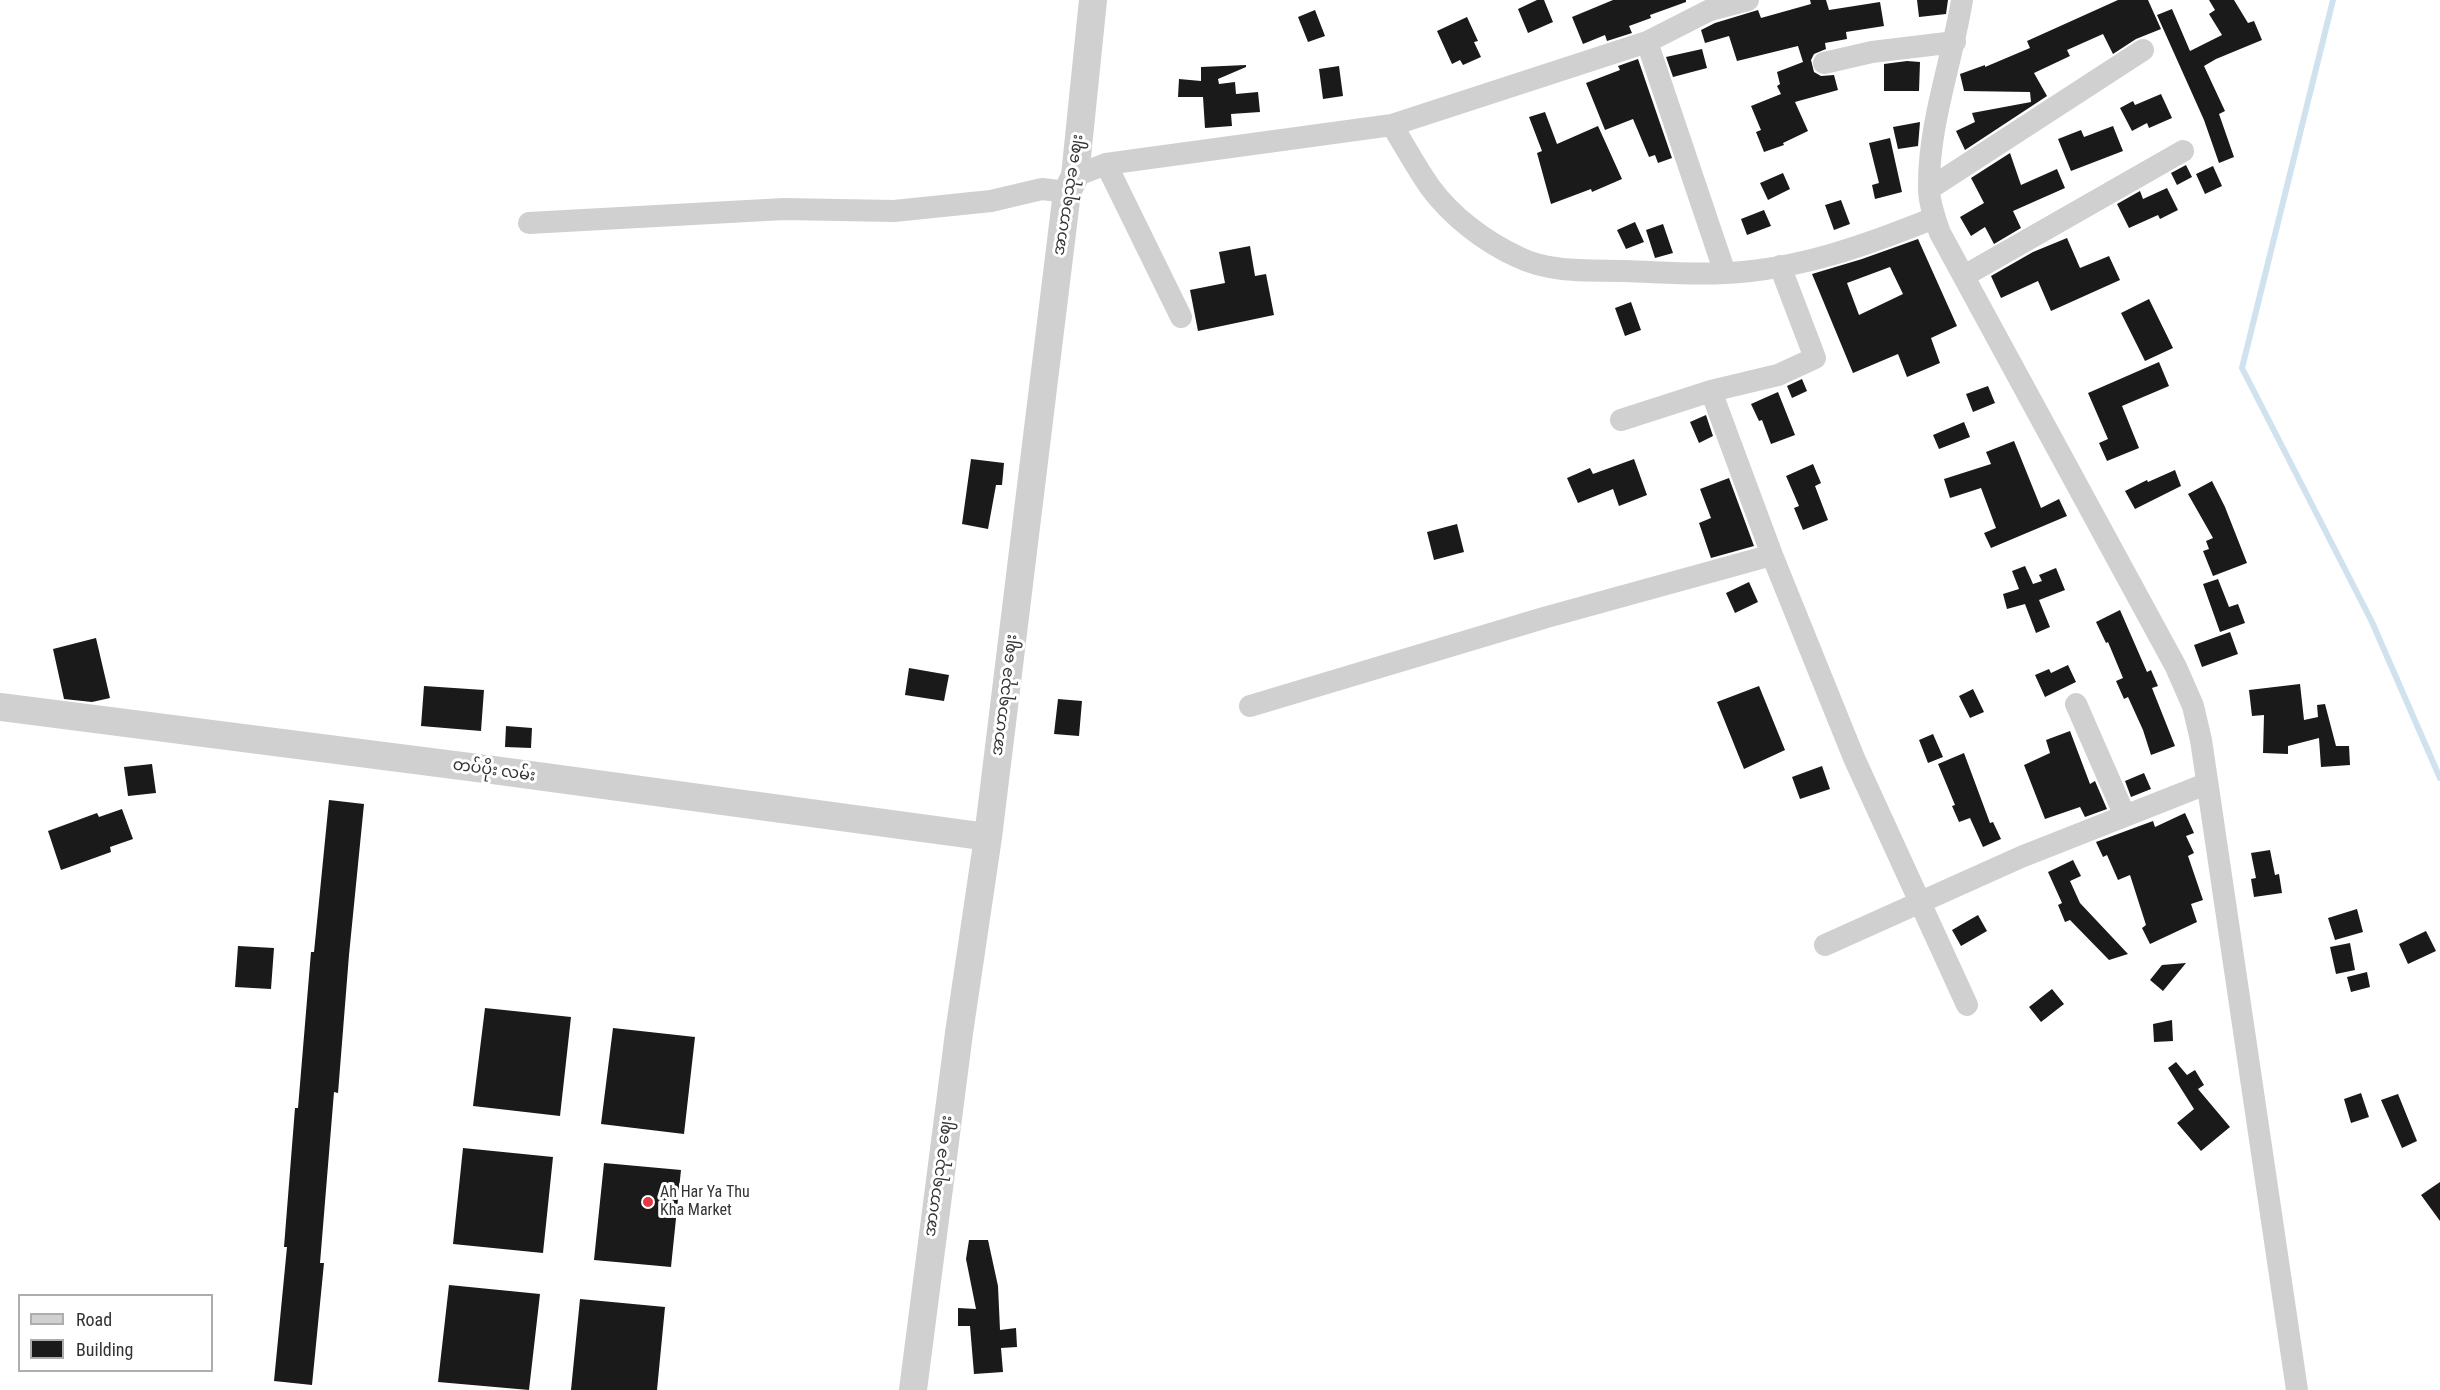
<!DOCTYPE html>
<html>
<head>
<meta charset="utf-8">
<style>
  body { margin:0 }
  #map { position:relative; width:2440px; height:1390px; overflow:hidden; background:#fff; font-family:"Roboto Condensed",sans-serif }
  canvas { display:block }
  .legend { position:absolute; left:18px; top:1294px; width:195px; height:78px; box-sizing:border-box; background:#fff; border:2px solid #adadad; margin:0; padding:8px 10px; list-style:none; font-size:18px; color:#333 }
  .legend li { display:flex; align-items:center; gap:12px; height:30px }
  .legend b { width:30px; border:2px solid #adadad }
</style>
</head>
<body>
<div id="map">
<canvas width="2440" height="1390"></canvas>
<ul class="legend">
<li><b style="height:8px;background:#d0d0d0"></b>Road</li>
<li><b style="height:16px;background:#1a1a1a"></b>Building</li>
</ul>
</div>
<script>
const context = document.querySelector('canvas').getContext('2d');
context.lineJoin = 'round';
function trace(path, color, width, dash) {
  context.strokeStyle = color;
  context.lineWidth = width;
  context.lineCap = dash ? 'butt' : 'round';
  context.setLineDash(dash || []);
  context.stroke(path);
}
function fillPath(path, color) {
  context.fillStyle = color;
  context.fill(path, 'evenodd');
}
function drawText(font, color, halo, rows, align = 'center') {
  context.font = font + ' "Roboto Condensed","Noto Sans Myanmar",sans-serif';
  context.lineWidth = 6;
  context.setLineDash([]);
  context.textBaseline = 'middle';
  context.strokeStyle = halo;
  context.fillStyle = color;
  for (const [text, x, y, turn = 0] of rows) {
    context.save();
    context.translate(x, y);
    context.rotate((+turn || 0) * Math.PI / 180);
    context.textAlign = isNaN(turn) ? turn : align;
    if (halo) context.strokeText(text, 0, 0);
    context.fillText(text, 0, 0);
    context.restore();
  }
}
const stream = new Path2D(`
  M2333,0l-91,368 130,254 68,156`);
const building = new Path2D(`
  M1537,0h7l9,22 -25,11 -10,-24z
  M1613,0h73v2l-36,13 1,3 -22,8 3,7 -25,8 -2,-6 -22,9 -11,-27z
  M1810,0h16l3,10 51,-8 4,24 -38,6 1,7 -22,4 1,6 -12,5 -3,6 3,12 7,4 13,-1 4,15 -43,12 13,29 -25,12 1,2 -20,7 -8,-20 5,-2 -10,-24 30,-12 -4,-8 3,-2 -3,-12 26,-10 -5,-16 -61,15 -8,-25 -24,7 -4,-13 14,-7 43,-13 3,8 50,-14z
  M1917,0h31l-2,14 -27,3z
  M2118,0h30l13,29 -25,10 -23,15 -10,-20 -36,16 3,6 -36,17 13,23 -82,54 -9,-19 19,-9 -3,-9 59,-11 -1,-10 -66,-1 -4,-17 25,-9v2l45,-19 -3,-7z
  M2209,0h25l14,23 6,-2 8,19 -46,19 -12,7 21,45 -6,3 15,43 -15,6 -15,-43 -47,-105 15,-6 18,42 32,-16 -13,-21 6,-4z
  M1315,10l10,26 -17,6 -10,-25z
  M1467,17l11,24 -4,1 7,15 -18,8 -3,-5 -8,4 -15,-33z
  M1702,49l5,19 -34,9 -7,-20z
  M1638,59l34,99 -14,5 -3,-8 -6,2 -16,-38 -28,11 -19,-47 34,-13 -2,-4z
  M1907,61l13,1 -1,29h-35v-27z
  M1246,65v2l-28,12 1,5 16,-2 1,12 22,-2 2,20 -29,2 1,12 -27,2 -2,-31h-25l1,-18 22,2v-14z
  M1339,66l4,30 -20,3 -4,-30z
  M2161,94l11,24 -23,10 -2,-5 -15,8 -12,-23 13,-7 2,4z
  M1545,112l12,32 41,-18 24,53 -30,13 -1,-3 -40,15 -14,-51 5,-2 -13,-34z
  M1920,122l-2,24 -20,3 -5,-22z
  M2113,126l10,25 -52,20 -13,-32 23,-9 3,7z
  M1890,138l12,54 -27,7 -3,-14 7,-2 -10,-40z
  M2010,153l11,32 36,-16 8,19 -52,23 8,17 -27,16 -9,-17 -14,9 -11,-19 24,-14 -13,-25z
  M2186,165l6,12 -15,8 -6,-12z
  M2213,166l9,20 -17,8 -9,-20z
  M1783,173l7,16 -22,11 -8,-17z
  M2167,188l11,22 -18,9 -2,-4 -29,13 -12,-24 23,-13 3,8z
  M1841,200l9,24 -16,6 -9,-25z
  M1764,210l7,16 -24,9 -6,-16z
  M1635,222l9,20 -18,7 -9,-19z
  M1663,224l10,29 -18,5 -9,-28z
  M2067,238l13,30 29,-12 11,24 -69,31 -13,-30 -37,17 -10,-22 42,-24z
  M1918,239l39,87 -26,12 9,25 -33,14 -9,-23 -45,19 -41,-99 50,-15zM1890,267l13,27 -44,21 -12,-32z
  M1250,246l5,30 11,-2 8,41 -76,16 -8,-41 35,-7 -6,-31z
  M2149,299l24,49 -28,13 -24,-48z
  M1631,302l10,28 -16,6 -10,-28z
  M2159,362l10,24 -47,20 17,42 -32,13 -8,-18 9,-4 -20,-46z
  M1802,379l5,12 -15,7 -5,-12z
  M1988,386l7,17 -22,9 -7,-18z
  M1778,392l17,43 -24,9 -9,-24 -3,1 -8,-17z
  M1706,415l7,21 -14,7 -9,-21z
  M1964,422l6,15 -31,12 -6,-14z
  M2014,441l27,67 18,-9 8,17 -76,32 -7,-15 12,-5 -15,-40 -31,10 -6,-19 47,-15 -5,-12z
  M971,459l33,4 -2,22h-6l-8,44 -26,-5z
  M1634,459l13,36 -28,11 -6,-17 -35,14 -11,-25 23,-10 3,6z
  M1813,464l8,19 -6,3 13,34 -25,10 -9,-22 5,-2 -13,-30z
  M2175,470l6,16 -46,23 -10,-18 22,-11 1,2z
  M1729,478l25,68 -43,12 -12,-35 12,-5 -11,-29z
  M2212,481l13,26 22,56 -34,13 -10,-25 6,-2 -3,-8 7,-3 -25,-44z
  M1457,524l7,28 -30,8 -7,-28z
  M2025,566l8,18 9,-3 -3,-6 17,-7 9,22 -26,10 11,27 -14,6 -11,-29 -18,5 -4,-15 16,-5 -7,-18z
  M2218,579l11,28 9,-3 7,19 -25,9 -17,-48z
  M1749,582l9,20 -23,11 -9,-20z
  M2120,610l27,62 4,-2 7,16 -6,2 23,58 -24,9 -8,-25 -15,-33 -4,2 -8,-18 7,-3 -15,-36 -2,1 -10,-21z
  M2230,632l8,22 -36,13 -8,-22z
  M96,638l14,60 -18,4 -28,-3 -11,-50z
  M2068,665l8,17 -31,15 -10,-22 14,-6 2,4z
  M909,668l40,7 -5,26 -39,-6z
  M2300,684l4,36 14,-3 -1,-12 8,-1 11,42h13l1,19 -29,2 -2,-29 -31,8v8l-25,-1 1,-38 -12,1 -3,-26z
  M424,686l60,4 -3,41 -60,-5z
  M1759,686l26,64 -41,19 -27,-67z
  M1973,689l11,23 -14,6 -11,-22z
  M1058,699l24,2 -3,35 -25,-2z
  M506,726l26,2 -1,20 -26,-1z
  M2070,731l20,53 5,-3 12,28 -22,8 -5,-10 -35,12 -21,-54 26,-12 -4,-13z
  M1933,734l10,23 -15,6 -9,-23z
  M1964,753l26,70 3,-1 8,17 -18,8 -13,-29 -11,4 -7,-16 3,-1 -17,-41z
  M152,764l4,29 -28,3 -4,-29z
  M1822,766l8,23 -30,10 -8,-22z
  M2144,773l7,16 -20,8 -6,-16z
  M329,800l35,4 -15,151 -11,138 -4,-1 -14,171h4l-12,122 -38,-4 13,-134h-3l11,-139h3l13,-156h3z
  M122,809l11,30 -23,8 1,5 -50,18 -13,-39 49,-18 2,4z
  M2185,813l9,20 -8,3 8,17 -6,3 15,44 -12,4 6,18 -47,22 -8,-16 4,-3 -16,-50 -12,5 -11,-25 -4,2 -7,-15 57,-21 2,6z
  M2270,850l5,25 4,-1 3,19 -28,4 -3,-18 5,-1 -5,-25z
  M2073,860l8,16 -11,5 10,22 48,51 -19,6 -39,-40 -5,2 -7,-17 4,-2 -14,-31z
  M2357,909l6,23 -28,8 -7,-22z
  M1978,915l9,16 -26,15 -9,-16z
  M2426,931l10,20 -28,13 -9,-20z
  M2350,943l5,27 -19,4 -6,-27z
  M238,946l36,2 -3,41 -36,-2z
  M2186,963l-23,28 -13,-11 12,-15z
  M2367,972l3,15 -19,5 -4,-15z
  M2052,989l12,15 -23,18 -12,-15z
  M485,1008l86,9 -11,99 -87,-10z
  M2172,1020l1,21 -19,1 -1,-18z
  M613,1028l82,9 -11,97 -83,-10z
  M2176,1062l11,13 8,-5 9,15 -6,4 32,38 -29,24 -24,-28 17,-14 -26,-41z
  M2361,1093l8,24 -18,6 -7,-24z
  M2398,1094l19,47 -15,7 -21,-48z
  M463,1148l90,9 -10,96 -90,-9z
  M604,1163l77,7 -10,97 -77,-7z
  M2440,1182v39l-19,-26z
  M969,1240h19l10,46 2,44 16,-2 1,19 -16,1 2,24 -29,2 -4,-48h-12v-18l18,1 -10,-50z
  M449,1285l91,9 -11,96 -91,-8z
  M580,1299l85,8 -8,83h-86z`);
const minor = new Path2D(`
  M1962,0c-10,62 -34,125 -33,188 0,15 6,31 11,45l236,434 17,39 8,34 96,650
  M1647,42l78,231
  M1824,63l48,-11 83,-10
  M1392,125c12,20 24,42 38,62 21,29 55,55 88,70 32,16 72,13 107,14 33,1 67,4 100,2 73,-3 142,-28 209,-55
  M1106,164l75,153
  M1075,176l31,-12 286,-39 255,-83 63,-32 38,-10
  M1929,189l214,-139
  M529,223l255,-14 110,2 97,-10 51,-12 25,3
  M1964,276l219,-125
  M1711,391l61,164 82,203 113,247
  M1621,420l90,-29 67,-16 37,-17 -35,-92
  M2076,704l49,112
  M1250,706l297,-89 225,-62
  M1825,945l196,-88 185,-73`);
const tertiary = new Path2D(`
  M0,707l493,63 495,67
  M913,1390l46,-357 29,-196 79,-645 8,-16 18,-176`);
const markers = [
  [648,1202,6,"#e63946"]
];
const streetNames = [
  ["အာဟာရသုခ ဈေး",1069,195,-81],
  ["အာဟာရသုခ ဈေး",1005,695,-83],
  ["တပ်ပိုး လမ်း",494,771,8],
  ["အာဟာရသုခ ဈေး",939,1176,-82]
];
const poiNames = [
  ["Ah Har Ya Thu",660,1193],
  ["Kha Market",660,1211]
];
trace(stream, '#cfe2ee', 6);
fillPath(building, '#1a1a1a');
trace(minor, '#d0d0d0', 22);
trace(tertiary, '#d0d0d0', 28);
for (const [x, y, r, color] of markers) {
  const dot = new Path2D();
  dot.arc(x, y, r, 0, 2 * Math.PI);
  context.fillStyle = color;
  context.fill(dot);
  trace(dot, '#fff', 2);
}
drawText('16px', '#333', '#fff', streetNames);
drawText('16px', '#333', '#fff', poiNames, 'left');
</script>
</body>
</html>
